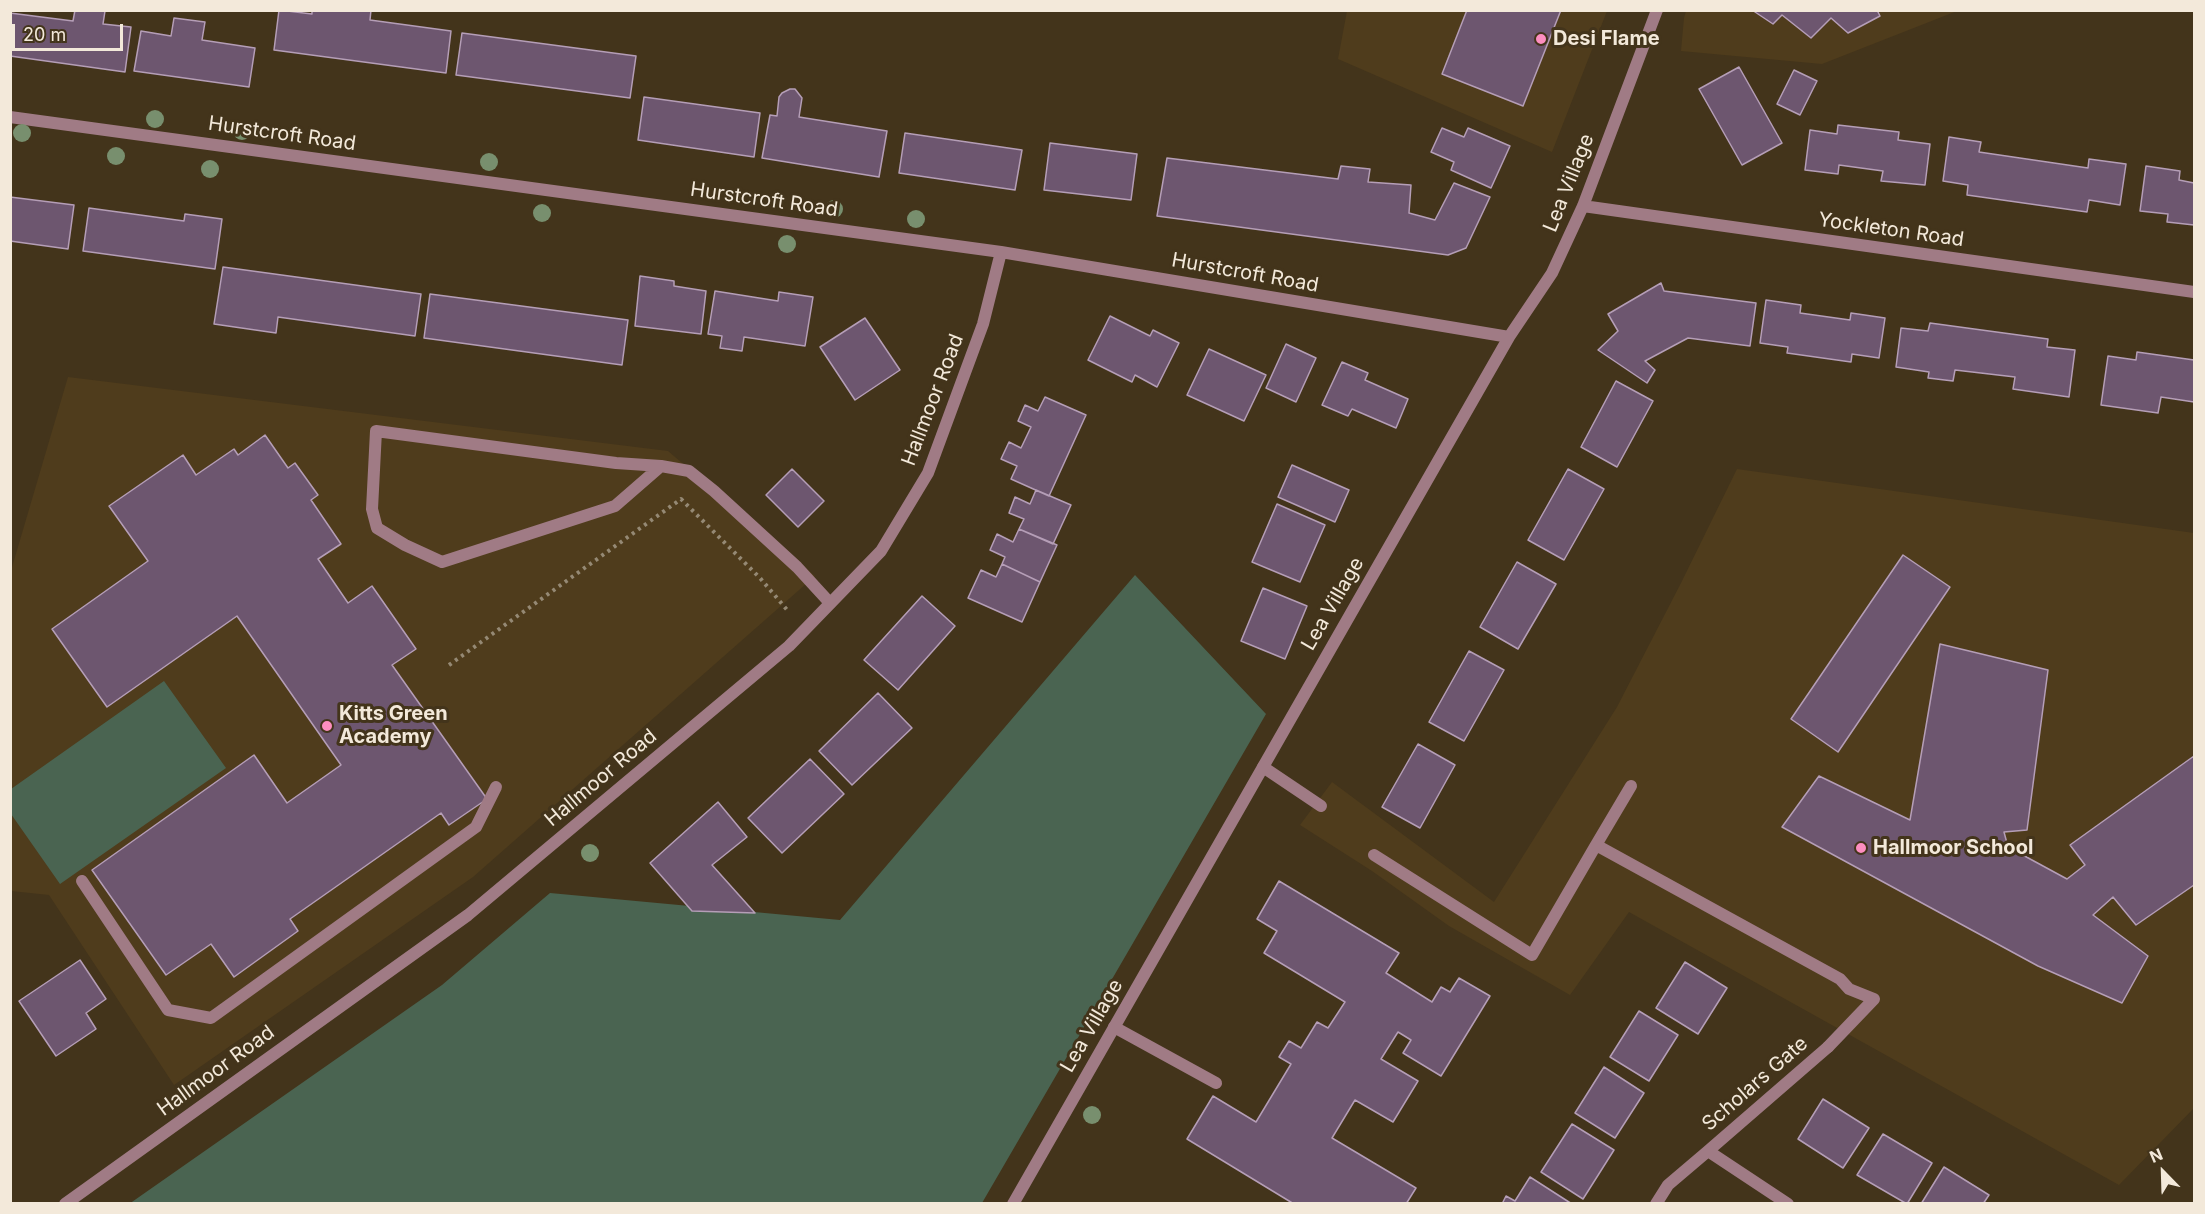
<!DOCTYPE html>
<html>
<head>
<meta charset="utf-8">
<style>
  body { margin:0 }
  #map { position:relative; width:2205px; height:1214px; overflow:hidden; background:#43341b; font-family:Inter,sans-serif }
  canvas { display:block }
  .frame { position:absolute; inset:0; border:12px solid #f3e9da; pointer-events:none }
  .north { position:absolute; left:2133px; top:1142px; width:60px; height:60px; -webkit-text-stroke:4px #43341b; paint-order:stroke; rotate:337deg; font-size:16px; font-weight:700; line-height:24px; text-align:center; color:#f3e9da }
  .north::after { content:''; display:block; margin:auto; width:21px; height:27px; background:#f3e9da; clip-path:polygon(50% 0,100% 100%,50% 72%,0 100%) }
  .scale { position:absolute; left:12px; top:24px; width:111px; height:27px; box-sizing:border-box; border:3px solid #f3e9da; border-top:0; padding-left:8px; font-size:18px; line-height:21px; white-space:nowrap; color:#f3e9da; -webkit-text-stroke:4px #43341b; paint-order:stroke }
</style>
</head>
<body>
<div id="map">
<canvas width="2205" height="1214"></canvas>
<div class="frame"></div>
<div class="north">N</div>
<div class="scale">20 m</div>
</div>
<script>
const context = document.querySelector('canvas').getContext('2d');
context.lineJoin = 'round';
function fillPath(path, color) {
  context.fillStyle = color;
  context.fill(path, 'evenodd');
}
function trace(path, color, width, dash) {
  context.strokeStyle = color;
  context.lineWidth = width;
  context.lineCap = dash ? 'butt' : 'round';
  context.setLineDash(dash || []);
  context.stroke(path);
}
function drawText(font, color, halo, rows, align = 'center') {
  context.font = font + ' Inter,sans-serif';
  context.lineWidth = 6;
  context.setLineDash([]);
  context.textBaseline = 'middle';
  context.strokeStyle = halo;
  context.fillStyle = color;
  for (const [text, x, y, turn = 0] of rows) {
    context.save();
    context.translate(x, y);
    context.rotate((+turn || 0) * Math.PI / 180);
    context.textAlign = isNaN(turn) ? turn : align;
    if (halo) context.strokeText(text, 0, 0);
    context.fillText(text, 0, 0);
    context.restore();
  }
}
const built = new Path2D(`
  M1347,11h260l-55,141 -214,-93z
  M1686,11h271l-135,53 -141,-13 3,-33z
  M68,377l600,74 147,125 -342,301 -299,208 -125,-190 -38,-4 -1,-317z
  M1737,469l457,64v575l-75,77 -490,-273 -59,83 -121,-69 -77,-55 -72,-46 32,-43 162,120 123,-195 64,-124z`);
const green = new Path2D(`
  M1135,575l131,139 -284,489 -853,1 313,-219 108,-92 290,27z
  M164,681l62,87 -166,116 -49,-70v-25z`);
const building = new Path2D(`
  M75,10l30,1 -2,13 28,3 -6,45 -115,-16v-43l63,8z
  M279,10l33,4v-4h59l-1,10 81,11 -5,42 -172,-23z
  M1467,10h94l-38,96 -81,-32z
  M1752,10h125l3,6 -32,17 -17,-15 -20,20 -29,-23 -9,9z
  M174,18l31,4 -3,18 53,8 -6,39 -115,-16 7,-40 30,5z
  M462,33l174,23 -6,42 -174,-23z
  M1739,67l43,76 -40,22 -43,-76z
  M1794,70l23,11 -17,34 -23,-11z
  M790,89h5l7,9 -3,19 88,14 -8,46 -117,-19 8,-43 7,1 2,-19 3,-4z
  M644,97l116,16 -6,44 -116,-17z
  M1838,125l61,7 -1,8 32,4 -5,41 -44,-4 2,-10 -44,-6 -1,9 -33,-4 5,-40 27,4z
  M1442,128l22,9 4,-9 42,18 -19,42 -40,-18 3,-8 -23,-10z
  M905,133l117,17 -7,40 -116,-17z
  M1949,137l32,5 -2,10 109,16 1,-9 37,5 -6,41 -31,-5 -2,12 -120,-17 1,-10 -25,-4z
  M1050,143l87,11 -6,46 -87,-10z
  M1167,158l171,21 3,-13 29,3 -2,13 43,3 -2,28 26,7 19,-37 36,14 -24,51 -18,7 -291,-39z
  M2146,166l34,5 -1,9 15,3v42l-27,-3 1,-8 -28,-3z
  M10,197l64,8 -6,44 -58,-8z
  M89,208l95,13 1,-7 37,5 -7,50 -132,-18z
  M223,267l198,27 -6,42 -137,-19 -2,16 -62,-9z
  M640,276l34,5v5l32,5 -5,43 -66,-8z
  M1661,283l3,8 92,12 -6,43 -62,-8 -43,23 10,9 -8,13 -49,-33 20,-19 -10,-17z
  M715,291l63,10 1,-9 34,5 -8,49 -61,-9 -2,14 -22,-3 2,-12 -14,-2z
  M430,294l198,26 -6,45 -198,-27z
  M1766,300l35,5 -1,8 50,7 1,-7 34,5 -6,40 -27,-4 -1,8 -64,-9 1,-6 -28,-4z
  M1110,316l40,20 3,-6 26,13 -22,44 -22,-12 -3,7 -44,-22z
  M865,318l35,52 -45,30 -35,-53z
  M1930,323l118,16 -1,8 28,3 -6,47 -56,-8 2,-12 -60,-7 -2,11 -25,-3 1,-6 -33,-5 5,-39 27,3z
  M1286,344l30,14 -20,44 -30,-14z
  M1209,349l57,26 -22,46 -57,-26z
  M2137,352l57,8v42l-33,-5 -3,16 -57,-8 7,-49 28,4z
  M1342,362l26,11 -3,7 43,19 -12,29 -44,-19 -4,7 -26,-11z
  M1616,381l37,20 -36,66 -36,-20z
  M1045,397l41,18 -37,81 -38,-17 6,-13 -16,-7 8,-17 12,6 10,-21 -13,-6 7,-16 13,6z
  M265,435l23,33 7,-5 23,32 -7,5 30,44 -23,15 30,44 24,-17 44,63 -24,16 95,134 -38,26 -8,-12 -151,106 8,12 -64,46 -23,-33 -45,31 -74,-105 162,-115 33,48 54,-38 -104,-149 -130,91 -55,-78 96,-68 -39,-55 74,-51 13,20 38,-26 4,6z
  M1292,465l57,25 -14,32 -57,-25z
  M792,469l32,32 -26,26 -32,-32z
  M1568,469l36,20 -40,71 -36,-20z
  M1036,490l35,15 -18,39 -34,-15 5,-10 -15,-6 6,-16 15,7z
  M1277,504l48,21 -25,57 -48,-20z
  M1019,529l38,16 -17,37 -38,-18 3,-7 -15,-7 7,-16 16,8z
  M1903,555l47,32 -112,165 -47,-33z
  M1517,562l39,22 -38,65 -38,-22z
  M1002,564l38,18 -18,40 -54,-24 13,-28 15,7z
  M1263,588l44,18 -22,53 -44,-18z
  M922,596l33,30 -57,64 -34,-30z
  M1940,644l108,26 -21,160 -23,2 4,15 59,32 18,-14 -15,-20 124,-89v129l-58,40 -23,-28 -20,18 55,41 -26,47 -84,-37 -256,-139 37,-51 91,44z
  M1469,651l35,19 -40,71 -35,-19z
  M878,693l34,35 -60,57 -33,-34z
  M1418,744l37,21 -35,63 -38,-21z
  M810,759l34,35 -62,59 -34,-35z
  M718,802l29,35 -35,28 43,48 -63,-2 -42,-48z
  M1279,881l120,72 -13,20 46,29 9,-15 9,5 9,-14 31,18 -49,80 -38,-23 8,-13 -13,-8 -17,27 37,22 -25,41 -38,-22 -23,38 84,50 -10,16h-112l-107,-65 26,-43 43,26 35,-58 -12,-7 10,-16 12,7 16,-26 11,6 17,-26 -81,-49 13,-22 -20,-12z
  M80,960l26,39 -20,14 10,16 -40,27 -37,-55z
  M1685,962l42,26 -29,46 -42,-26z
  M1639,1011l39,24 -29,46 -39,-24z
  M1604,1067l40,26 -29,45 -40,-25z
  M1823,1099l46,29 -26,40 -45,-29z
  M1572,1124l42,26 -31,49 -42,-27z
  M1883,1134l49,29 -25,41 -50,-29z
  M1944,1167l45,28 -6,9h-62z
  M1530,1177l42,27h-70l4,-8 9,5z`);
const path = new Path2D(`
  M449,665l232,-166 79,79 28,33`);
const lane = new Path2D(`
  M661,466l-46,40 -173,56 -37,-17 -28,-17 -5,-19 4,-78 240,32 45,3 28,5 25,20 83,76 33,36
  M1263,767l58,39
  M1631,786l-35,59 244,134 9,10 25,10 -46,48
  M1374,855l158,100 64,-110
  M82,881l86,129 43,8 265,-191 20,-40
  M1114,1027l102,56`);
const street = new Path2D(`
  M10,117l991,135 508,85
  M1583,206l611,86
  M1708,1151l120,-104
  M65,1204l403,-289 321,-269 92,-95 47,-78 55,-149 18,-72
  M1013,1204l496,-867 43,-64 31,-67 74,-196
  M1656,1204l12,-19 40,-34 80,53`);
const trees = [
  [155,119],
  [242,131],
  [22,133],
  [116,156],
  [489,162],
  [210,169],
  [834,209],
  [542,213],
  [916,219],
  [787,244],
  [590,853],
  [1092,1115]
];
const markers = [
  [1541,39,6,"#fd8ec0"],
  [327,726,6,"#fd8ec0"],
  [1861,848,6,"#fd8ec0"]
];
const poiNames = [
  ["Desi Flame",1553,39],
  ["Kitts Green",339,714],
  ["Academy",339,737],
  ["Hallmoor School",1873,848]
];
const streetNames = [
  ["Hurstcroft Road",282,134,8],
  ["Lea Village",1569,183,-68],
  ["Hurstcroft Road",764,200,8],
  ["Yockleton Road",1891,230,8],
  ["Hurstcroft Road",1245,273,10],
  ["Hallmoor Road",933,400,-69],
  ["Lea Village",1333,604,-60],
  ["Hallmoor Road",601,778,-40],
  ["Lea Village",1092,1026,-60],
  ["Hallmoor Road",216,1071,-36],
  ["Scholars Gate",1755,1084,-41]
];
fillPath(built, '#4f3c1c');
fillPath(green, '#4a6451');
fillPath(building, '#6d566f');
trace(building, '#b59eb7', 1.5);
trace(path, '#958974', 4, [3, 4.5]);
trace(lane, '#a07b85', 12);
trace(street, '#a07b85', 12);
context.fillStyle = '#788f6e';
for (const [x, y] of trees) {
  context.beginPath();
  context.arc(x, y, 9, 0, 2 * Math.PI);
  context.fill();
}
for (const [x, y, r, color] of markers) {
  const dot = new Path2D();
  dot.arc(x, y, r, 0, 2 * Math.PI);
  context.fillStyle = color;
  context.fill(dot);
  trace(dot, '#43341b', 2);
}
drawText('bold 20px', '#f3e9da', '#43341b', poiNames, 'left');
drawText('20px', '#f3e9da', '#43341b', streetNames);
</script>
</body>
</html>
